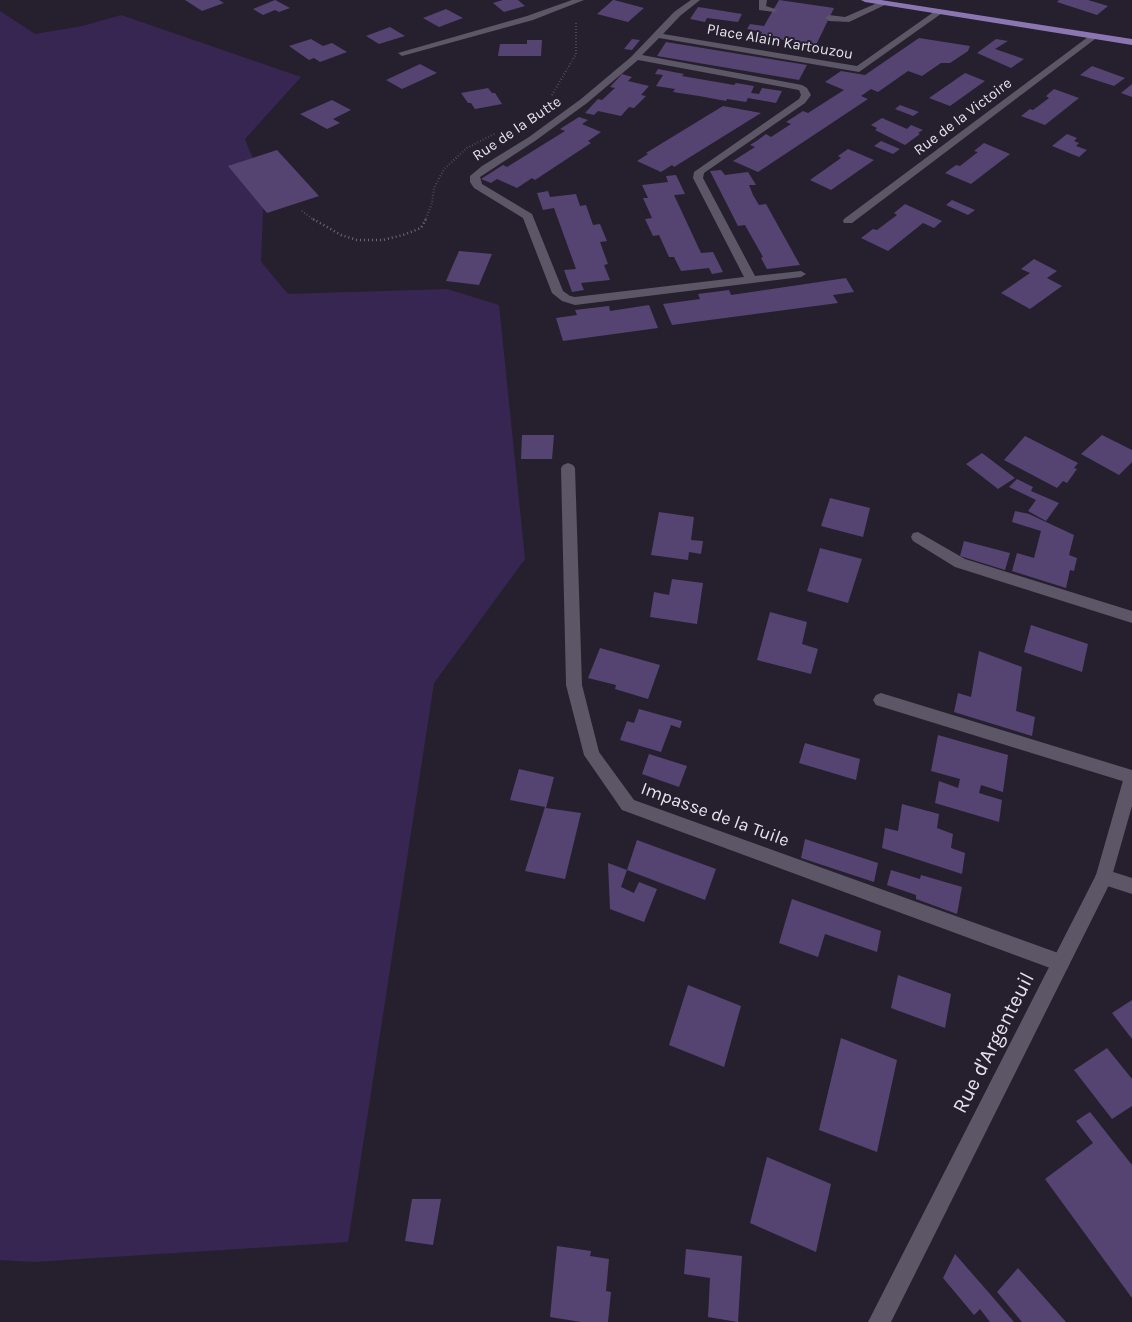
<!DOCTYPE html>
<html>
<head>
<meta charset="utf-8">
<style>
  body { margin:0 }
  canvas { display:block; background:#251f2e }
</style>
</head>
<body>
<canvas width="1132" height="1322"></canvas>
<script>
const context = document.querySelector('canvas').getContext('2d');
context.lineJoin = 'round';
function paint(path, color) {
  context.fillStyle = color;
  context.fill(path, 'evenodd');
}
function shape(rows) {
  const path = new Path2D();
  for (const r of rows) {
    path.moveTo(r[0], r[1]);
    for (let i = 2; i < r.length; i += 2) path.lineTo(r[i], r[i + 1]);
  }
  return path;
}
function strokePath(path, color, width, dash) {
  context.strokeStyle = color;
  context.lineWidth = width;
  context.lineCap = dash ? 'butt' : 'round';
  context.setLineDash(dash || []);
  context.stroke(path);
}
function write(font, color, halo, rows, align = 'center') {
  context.font = font + ' Karla,sans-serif';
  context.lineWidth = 4;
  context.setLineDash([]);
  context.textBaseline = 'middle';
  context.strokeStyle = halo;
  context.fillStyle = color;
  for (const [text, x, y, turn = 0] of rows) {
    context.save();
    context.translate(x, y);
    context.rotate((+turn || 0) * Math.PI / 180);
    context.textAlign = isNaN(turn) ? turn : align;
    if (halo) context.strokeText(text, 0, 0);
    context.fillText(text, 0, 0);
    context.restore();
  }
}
const green = shape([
  [0,11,35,34,83,26,121,15,301,77,245,139,264,186,261,262,288,294,447,289,499,305,525,559,434,683,348,1242,33,1262,0,1260]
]);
const building = shape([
  [185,0,219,0,224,3,202,11],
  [275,0,290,8,279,12,275,10,263,15,253,9],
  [503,0,518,0,525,6,504,12,493,3],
  [613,0,614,0,644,8,628,22,597,14],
  [779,0,834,8,816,45,760,36,762,32,747,29,750,24,764,26],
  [1059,0,1088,0,1108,6,1097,15,1057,2],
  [698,7,711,9,742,14,738,22,707,18,705,22,690,19],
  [446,9,463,18,439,27,423,18],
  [390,27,405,36,379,44,366,36],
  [919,38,970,46,968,51,950,63,941,63,922,76,908,71,878,92,871,89,861,96,868,99,758,172,733,161,755,147,750,145,758,140,766,134,771,137,791,124,786,122,803,111,808,113,844,90,825,82,841,71,865,75],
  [311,39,323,46,332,43,347,52,320,62,314,58,309,60,289,46],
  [632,39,640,40,632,50,624,49],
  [996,39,1008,41,995,49,1024,59,1011,68,977,53],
  [527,40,542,40,541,56,498,56,500,44,527,44],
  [666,42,727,52,807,65,799,80,657,56],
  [420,64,437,73,402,89,386,80],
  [1092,66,1125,78,1114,86,1080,75],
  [658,69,684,74,682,76,734,85,736,83,754,86,751,93,759,94,762,88,782,91,776,103,748,98,746,102,727,99,726,101,699,96,673,92,675,89,656,86,663,75,655,74],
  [965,73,985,81,950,106,929,98],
  [622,74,632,77,628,81,649,86,641,95,646,96,634,108,629,107,621,116,598,111,594,115,585,113,598,99,602,100,615,88,610,87],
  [1132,84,1132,97,1121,93],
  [488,88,492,93,495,93,502,104,475,109,471,103,468,103,461,93],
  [1054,89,1079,98,1045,125,1021,116,1030,109,1033,110,1049,98,1046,96],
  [332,100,351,110,333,119,340,123,327,129,300,114],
  [900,105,919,112,913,116,895,109],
  [723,106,761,113,674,167,672,165,661,172,637,161,648,154,646,153],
  [579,117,588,120,582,124,601,132,588,141,591,143,535,180,532,178,517,188,497,179,491,183,481,179,503,165,507,167,565,131,560,129],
  [882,118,907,129,911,125,923,130,918,133,920,134,905,145,875,130,877,128,871,125],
  [1067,134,1077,138,1074,141,1079,143,1076,146,1087,150,1079,157,1052,146],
  [881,141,900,149,893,154,874,146],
  [984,143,1010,154,971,184,945,173,956,165,960,166,978,152,974,151],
  [848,149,874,160,831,190,810,180,841,158,838,156],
  [277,150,319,196,267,213,228,166],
  [721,170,725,175,748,172,756,185,749,185,753,195,759,205,766,204,800,265,767,269,761,258,763,257,745,225,738,226,710,171],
  [676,175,685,194,674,195,701,253,713,252,723,272,712,274,709,268,681,271,674,257,669,257,659,235,653,236,645,219,652,218,643,198,648,198,642,185,668,182,666,176],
  [548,191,550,197,576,194,580,206,586,205,593,225,600,224,607,241,600,242,608,264,604,265,610,280,581,283,584,290,572,292,564,270,576,269,554,208,543,210,537,193],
  [952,200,975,210,968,215,946,205],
  [905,204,942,221,934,228,923,223,888,251,861,238,873,229,877,230,897,215,894,213],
  [459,251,492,254,479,285,446,281],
  [1034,259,1057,271,1047,278,1062,286,1030,309,1001,293,1030,273,1021,269],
  [846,278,854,292,833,295,838,303,672,325,663,304,700,299,698,294,729,290,731,295],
  [649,305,658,328,563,341,556,318,577,315,575,310,609,306,610,311],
  [522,435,554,435,552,459,521,459],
  [1102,435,1132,450,1132,462,1119,475,1081,454],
  [1025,436,1078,463,1074,468,1077,469,1067,483,1063,481,1057,488,1004,460],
  [982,453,1015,478,998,489,966,464],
  [1017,479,1033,487,1031,491,1059,503,1046,521,1028,511,1036,500,1009,487],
  [830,498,870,508,863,537,821,526],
  [1015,511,1029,514,1074,535,1069,555,1077,558,1074,571,1070,570,1066,588,1012,571,1017,553,1034,558,1041,531,1012,522],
  [659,512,694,517,691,540,703,541,701,554,689,552,688,560,651,555],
  [964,541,1010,553,1005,570,960,556],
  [820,548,862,559,848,603,807,591],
  [672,579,703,583,697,624,650,617,654,592,669,595],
  [770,612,807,622,802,644,818,649,811,674,757,660],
  [1031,625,1088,644,1082,672,1024,652],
  [600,648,660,665,648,699,615,689,616,685,588,678],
  [979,651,1022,667,1016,711,1035,717,1032,736,954,712,958,693,971,697],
  [639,709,682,721,680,728,671,725,661,752,620,740,627,721,634,723],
  [938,735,1008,755,1003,792,981,785,979,793,1002,800,999,822,935,803,939,781,958,788,960,779,931,771],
  [805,743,860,759,856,780,799,763],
  [649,754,687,766,679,787,642,774],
  [519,769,554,777,546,808,581,813,565,879,525,871,545,807,510,800],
  [902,804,939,814,937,828,953,834,951,848,965,853,962,874,882,848,885,828,898,831],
  [805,839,878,863,874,882,801,858],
  [637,840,716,869,705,900,627,870],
  [608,863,627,870,621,887,634,893,639,882,657,889,644,922,610,909],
  [891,870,920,879,921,875,962,887,957,914,916,899,916,895,887,885],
  [792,899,881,931,877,952,825,934,818,957,779,943],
  [898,975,951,994,945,1028,891,1008],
  [688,985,741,1006,724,1067,669,1045],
  [1132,1000,1132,1039,1112,1013],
  [841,1038,897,1060,877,1152,819,1130],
  [1107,1048,1132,1079,1132,1106,1112,1119,1074,1070],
  [1090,1112,1132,1165,1132,1298,1045,1179,1093,1143,1076,1121],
  [767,1157,831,1184,816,1252,750,1223],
  [412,1199,441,1199,433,1245,405,1241],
  [557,1246,591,1251,590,1256,609,1259,606,1291,611,1292,608,1322,581,1322,550,1317],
  [686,1249,742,1256,738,1322,708,1317,710,1278,684,1274],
  [955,1254,990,1294,1014,1322,990,1322,980,1309,974,1315,943,1278],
  [1018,1268,1066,1322,1022,1322,997,1292]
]);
const pathFar1 = shape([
  [552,95,576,54,576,23],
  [302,211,315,221],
  [425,221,432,203,434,188,444,169,467,148,496,133]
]);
const path = shape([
  [313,219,341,235,357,240,383,240,403,235,421,228,426,219]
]);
const service = shape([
  [759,0,767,0,766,6,778,10,774,12,759,10,759,0],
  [882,1,889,3,849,22,829,21,825,18,829,15,845,17,882,1],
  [918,532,965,559,1132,611,1132,623,955,567,913,541,911,537,913,533,918,532],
  [881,693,1132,770,1132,784,876,705,873,700,876,695,881,693]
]);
const minor = shape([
  [572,0,584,0,533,20,402,56,398,53,527,16,572,0],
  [691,0,700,0,680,16,663,34,857,66,938,9,945,11,859,72,659,38,642,55,802,85,807,88,811,95,805,103,704,173,703,178,755,276,801,271,806,274,801,277,575,305,562,301,552,293,523,218,474,188,470,182,470,176,482,166,529,137,581,99,631,57,674,12,691,0],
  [638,60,799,90,801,95,799,99,694,172,693,178,744,277,575,297,570,296,563,291,532,214,482,184,480,177,535,141,587,103,638,60],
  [1092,34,1099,36,852,223,844,223,843,221,844,219,1092,34],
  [568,463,573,465,575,468,582,685,599,752,634,800,1061,954,1067,957,1070,963,1067,969,1061,972,622,810,584,755,566,685,561,468,563,465,568,463],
  [1104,869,1132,878,1132,894,1098,883,1095,877,1098,871,1104,869]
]);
const tertiary = shape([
  [1132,770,1132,806,1110,883,891,1322,868,1322,1096,875,1124,777,1126,772,1132,770]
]);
const primary = shape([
  [861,0,881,0,1132,39,1132,45,865,2,861,0]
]);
const farStreetnames = [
  ["Place Alain Kartouzou",780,42,10],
  ["Rue de la Victoire",963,117,-37],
  ["Rue de la Butte",517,129,-34]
];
const streetNames = [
  ["Impasse de la Tuile",715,815,20]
];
const nearStreetnames = [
  ["Rue d'Argenteuil",994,1043,-63]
];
paint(green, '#382652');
paint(building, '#554372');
strokePath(pathFar1, '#706b78', 2, [0.5, 2.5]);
strokePath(path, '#706b78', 2.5, [1, 3]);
paint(service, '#5c5667');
paint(minor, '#5c5667');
paint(tertiary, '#5c5667');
paint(primary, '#8c76b1');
write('15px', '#e6e2ed', '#251f2e', farStreetnames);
write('18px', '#e6e2ed', '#251f2e', streetNames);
write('21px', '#e6e2ed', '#251f2e', nearStreetnames);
</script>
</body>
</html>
